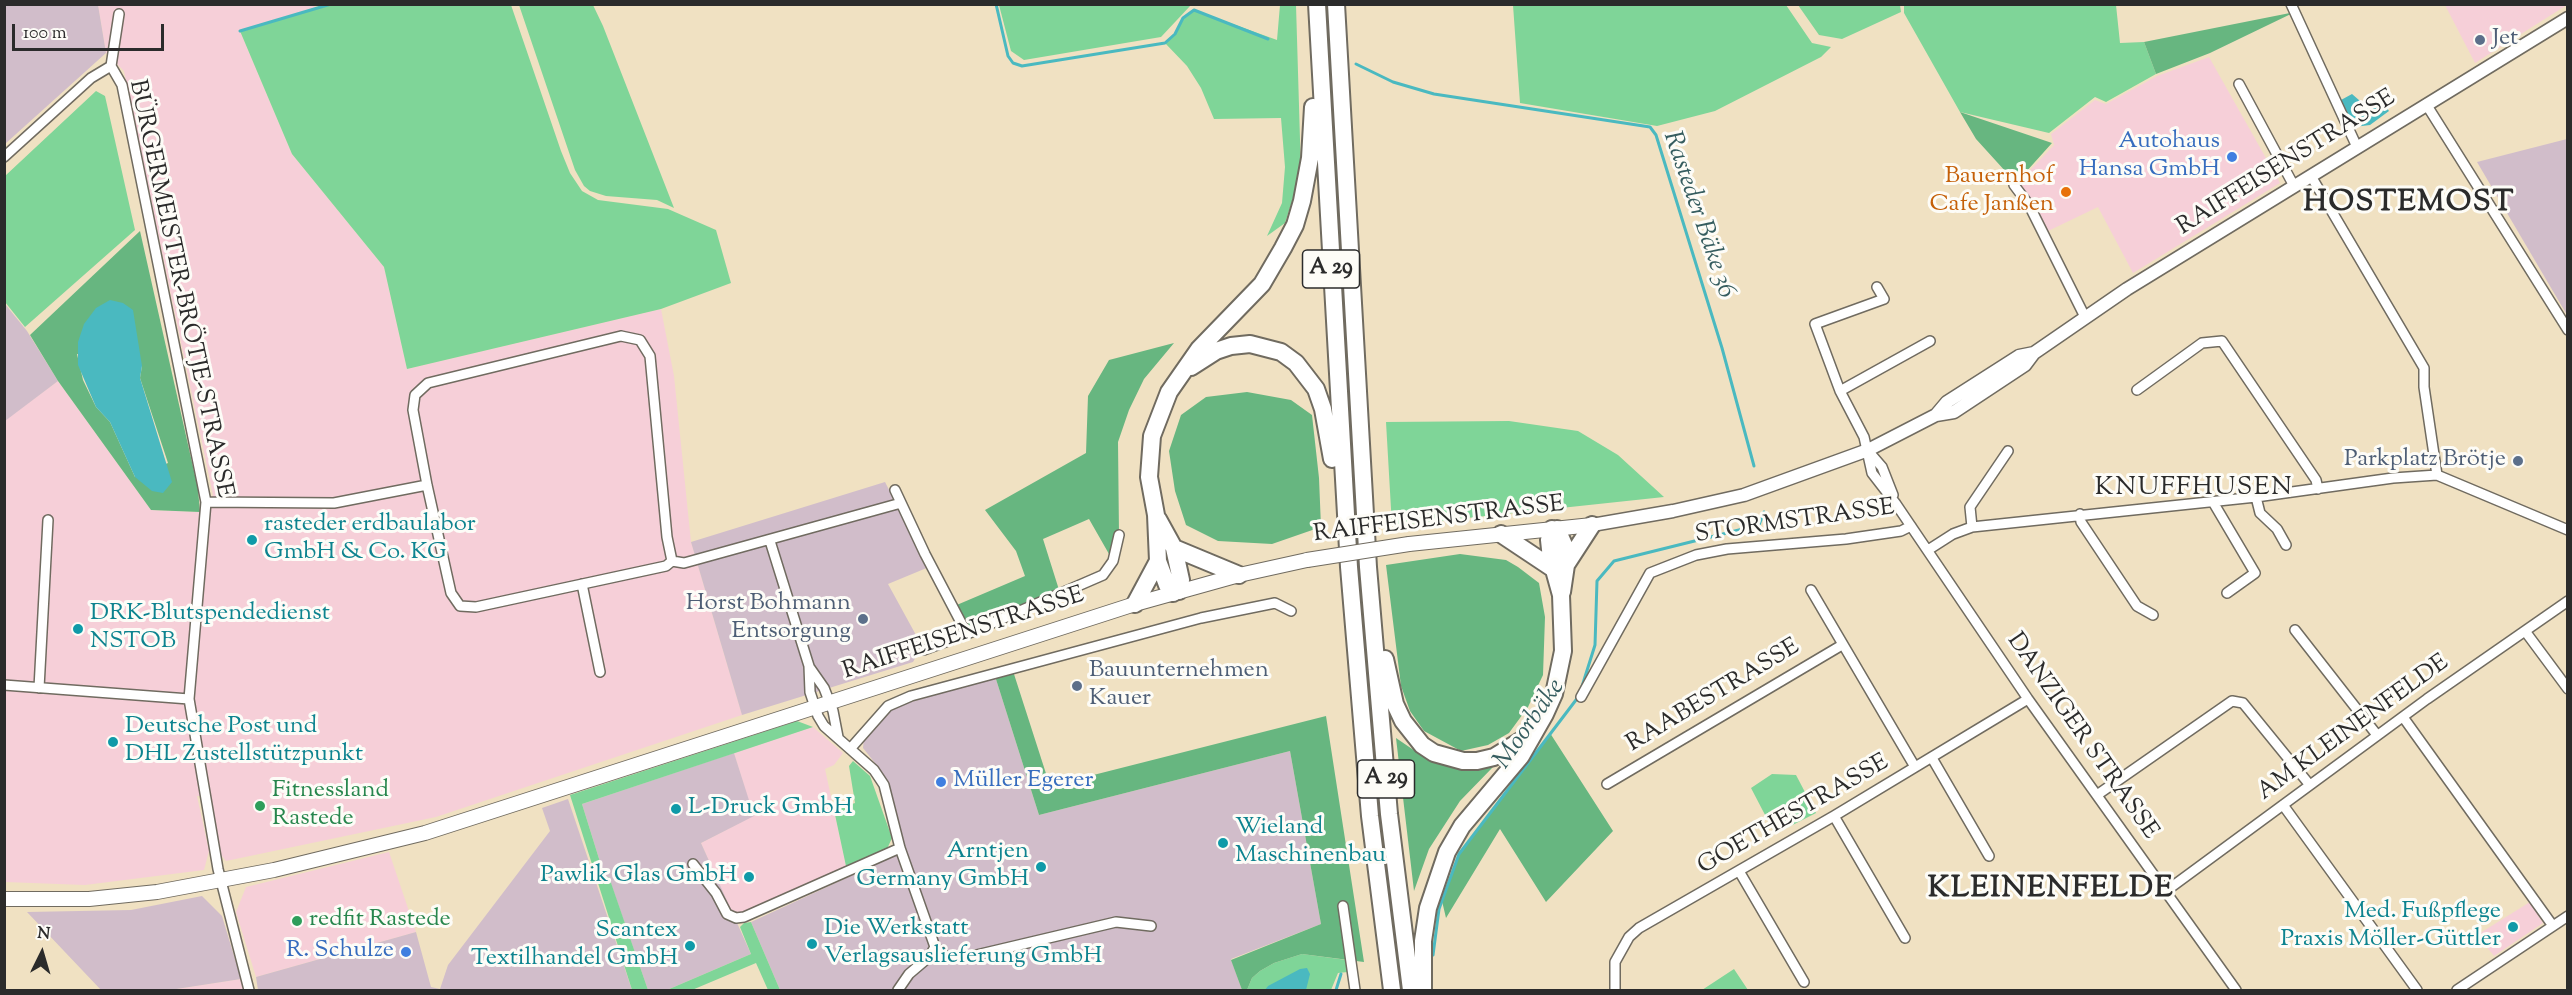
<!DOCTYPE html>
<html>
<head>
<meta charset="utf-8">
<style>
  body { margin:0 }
  #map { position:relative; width:2572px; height:995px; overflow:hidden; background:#f0e1c2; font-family:"Sorts Mill Goudy",serif }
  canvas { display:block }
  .frame { position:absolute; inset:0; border:6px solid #2b2b2b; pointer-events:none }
  .north { position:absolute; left:12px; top:923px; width:60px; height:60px; -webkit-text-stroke:4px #fdfcf7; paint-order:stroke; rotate:5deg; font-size:16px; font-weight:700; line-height:24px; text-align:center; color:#2b2b2b }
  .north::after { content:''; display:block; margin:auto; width:21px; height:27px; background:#2b2b2b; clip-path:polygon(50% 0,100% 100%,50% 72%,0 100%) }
  .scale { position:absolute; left:12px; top:24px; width:152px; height:27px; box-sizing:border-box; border:3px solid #2b2b2b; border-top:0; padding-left:8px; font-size:18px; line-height:21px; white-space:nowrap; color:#2b2b2b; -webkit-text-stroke:4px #fdfcf7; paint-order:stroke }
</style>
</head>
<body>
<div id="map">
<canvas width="2572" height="995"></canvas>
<div class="frame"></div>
<div class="north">N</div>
<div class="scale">100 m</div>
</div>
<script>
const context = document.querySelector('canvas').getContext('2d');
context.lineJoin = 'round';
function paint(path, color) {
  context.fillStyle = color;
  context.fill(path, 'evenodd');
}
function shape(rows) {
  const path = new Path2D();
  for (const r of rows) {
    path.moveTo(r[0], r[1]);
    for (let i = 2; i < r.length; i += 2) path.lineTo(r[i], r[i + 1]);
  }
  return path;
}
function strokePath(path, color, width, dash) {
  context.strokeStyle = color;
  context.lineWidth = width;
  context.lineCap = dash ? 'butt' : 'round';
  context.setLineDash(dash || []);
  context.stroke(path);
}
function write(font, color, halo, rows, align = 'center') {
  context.font = font + ' "Sorts Mill Goudy",serif';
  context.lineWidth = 6;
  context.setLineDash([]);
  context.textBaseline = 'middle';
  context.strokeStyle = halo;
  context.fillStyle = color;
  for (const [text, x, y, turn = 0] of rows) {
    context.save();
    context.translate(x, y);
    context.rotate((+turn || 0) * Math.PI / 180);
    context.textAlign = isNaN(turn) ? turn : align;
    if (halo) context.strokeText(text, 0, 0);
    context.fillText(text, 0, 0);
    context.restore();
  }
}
const built = shape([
  [98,5,314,5,317,10,240,31,292,154,384,267,407,369,661,309,674,376,691,542,742,715,436,817,226,861,217,850,205,796,197,796,209,851,204,870,85,885,5,882,4,421,58,381,151,510,199,512,213,495,124,71,106,53],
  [2445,5,2567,5,2475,63],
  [2209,57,2280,183,2133,273,2098,207,2046,232,2017,184,2054,145,2051,134,2095,100,2106,104,2157,76],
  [813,727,843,753,834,765,825,769,846,866,743,913,731,911,701,843,753,816,734,753],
  [389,852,416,932,256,977,236,912,246,887],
  [2530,902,2543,923,2494,956,2477,935],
  [241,979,244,990,170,990]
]);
const industrial = shape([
  [5,4,98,5,106,53,5,144],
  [2567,139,2568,139,2567,315,2477,162],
  [5,304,27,331,58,381,5,421],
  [885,482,929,567,888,584,922,646,913,662,742,715,691,542],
  [995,676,1039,815,1290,751,1321,924,1231,959,1242,990,780,990,751,922,905,851,888,785,879,768,863,748,864,737,892,708],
  [734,753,754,816,701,843,751,954,667,990,648,990,609,878,605,878,582,804],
  [568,799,632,990,258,990,256,977,416,932,431,987,440,989,448,965,550,831,542,808],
  [202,896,222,916,241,979,170,990,101,990,27,912,131,910]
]);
const green = shape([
  [331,5,511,5,561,151,570,173,582,191,598,200,668,209,716,230,731,283,661,309,407,369,384,267,292,154,240,31],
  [519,5,593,5,603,26,674,208,657,200,606,196,590,191,584,186,575,170],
  [999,5,999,4,1191,5,1161,37,1024,60,1011,51],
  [1280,5,1296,5,1301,173,1285,223,1267,236,1282,203,1285,167,1281,118,1214,119,1201,88,1187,66,1165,43,1175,34,1183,18,1194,10,1277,40],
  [1513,5,1786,5,1812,43,1831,47,1821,57,1715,111,1657,126,1520,103],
  [1798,5,1900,5,1901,12,1842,39,1819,35],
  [1904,5,2116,5,2120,43,2144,42,2156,74,2106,102,2095,97,2049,133,1960,112,1904,13],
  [96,91,105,96,135,230,25,327,5,302,5,176],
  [1509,421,1578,431,1618,455,1664,497,1392,526,1386,422],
  [797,721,813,727,582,804,605,878,609,877,648,990,632,990,570,795],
  [853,761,870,776,892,838,887,849,846,866,834,810,855,803,849,766],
  [1772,774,1796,775,1816,813,1775,834,1751,788],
  [751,922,780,990,768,990,756,963,692,990,667,990,751,954,740,927,744,923],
  [1302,954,1347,960,1348,972,1338,973,1331,990,1247,990,1252,978,1260,971,1274,963],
  [1734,969,1748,990,1702,990]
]);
const forest = shape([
  [2295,12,2210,53,2156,74,2144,42],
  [1960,112,2052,143,2016,183,1976,139],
  [140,231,198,489,200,512,151,510,58,381,30,335],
  [77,354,142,366,140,378,168,463,135,477,110,422,96,407,83,380],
  [1174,343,1144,379,1129,410,1118,442,1119,535,1113,561,1089,519,1043,539,1060,593,967,634,952,607,1025,576,1016,551,985,510,1086,453,1088,396,1109,360],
  [1247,392,1291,400,1312,415,1319,478,1321,527,1272,544,1218,541,1186,525,1175,491,1169,451,1181,415,1206,397],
  [1460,554,1506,560,1518,567,1539,583,1545,617,1543,675,1528,707,1509,733,1488,745,1461,751,1424,731,1410,711,1401,686,1386,565],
  [1013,671,1050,786,1326,716,1364,962,1302,954,1274,963,1260,971,1252,978,1247,990,1242,990,1231,960,1321,924,1290,751,1039,815,995,676],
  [1550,733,1613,831,1546,902,1500,829,1446,918,1442,901,1459,854],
  [1396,738,1418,753,1440,763,1468,769,1493,767,1460,801,1429,849,1414,891]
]);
const water = shape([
  [2352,94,2367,107,2386,107,2389,111,2370,125,2354,127,2341,100],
  [110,300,123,303,133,310,142,366,140,378,172,482,163,493,152,491,135,477,110,422,96,407,78,365,78,342,84,324,96,308],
  [1307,968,1310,974,1306,990,1265,990,1268,986,1300,969]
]);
const stream = shape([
  [996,4,1008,56,1013,63,1022,66,1165,43,1175,34,1183,18,1194,10,1268,39],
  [240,31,331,4],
  [1356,64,1393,82,1434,94,1650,127,1656,135,1722,348,1754,466],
  [1433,955,1439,909,1459,854,1579,696,1595,645,1597,581,1614,561,1759,525,1764,512],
  [1336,990,1341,974]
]);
const minor = shape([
  [2291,4,2357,147],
  [119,14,111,66,122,85,206,502,189,699],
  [2239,84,2294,186],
  [2426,104,2568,330],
  [4,157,91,78,111,66],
  [2311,176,2424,368,2424,387,2437,475],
  [2014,185,2029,205,2085,317],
  [1877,287,1884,299,1815,324,1840,391,1864,437,1872,473,1896,504,2028,699,2236,990],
  [621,336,640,340,650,356,667,537,672,561,666,566,476,607,460,606,451,593,427,485,413,410,415,395,428,383,621,336],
  [2137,390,2202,343,2222,341,2316,480,2318,489],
  [1840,391,1930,341],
  [1869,452,1882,467,1893,495],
  [895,490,925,554,967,634],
  [2256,497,2260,513,2277,529,2286,545],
  [206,502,334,503,427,485],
  [2213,502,2255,573,2227,593],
  [2080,514,2081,522,2137,606,2153,615],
  [1972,527,1970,507,2008,451],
  [770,541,809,666,810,692,818,716,824,726,874,770,884,785,900,848,935,947,946,957,968,957,1116,922,1151,926],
  [1928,550,1953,534,1972,527,2256,497,2393,478,2437,475,2568,530],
  [672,561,684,563,901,503],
  [582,584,600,672],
  [1811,590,1915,767],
  [2295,630,2377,735],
  [2525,631,2568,689],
  [924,650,967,634,1103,575,1113,561,1119,535],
  [810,668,824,688,833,711,838,737],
  [4,685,189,699,218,869,249,990],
  [39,688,48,520],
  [1581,697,1650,573,1696,555,1727,549,1846,539,1901,531,1911,526],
  [2403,717,2553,926],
  [850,749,888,706,911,696,1201,618,1275,603,1291,611],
  [1932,758,1989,856],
  [1607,784,1842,645],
  [2097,795,2232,701,2243,703,2309,784],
  [2283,805,2417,990],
  [1834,816,1905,938],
  [693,864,716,893,727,914,736,918,744,917,900,848],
  [1739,871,1804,982],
  [2166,891,2427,699,2568,601],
  [1343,906,1355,990],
  [898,990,909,974,929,957,935,947],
  [1615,990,1615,962,1629,937,1639,928,1834,816,2028,699],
  [2457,990,2568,916]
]);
const tertiary = shape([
  [1936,415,1947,402,2019,356,2034,353],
  [1592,525,1673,511,1744,495,1868,450,1936,415,1954,412,2025,365,2034,353,2127,289,2568,18]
]);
const secondary = shape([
  [1409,544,1592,525],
  [4,899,89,899,157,892,274,870,425,833,1135,604,1239,575,1307,560]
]);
const motorway = shape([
  [1317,4,1349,567,1370,816,1392,990],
  [1336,4,1368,567,1389,814,1411,990],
  [1191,367,1216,351,1231,346,1250,344,1281,352,1296,363,1316,389,1323,409,1332,459],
  [1158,519,1174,548,1181,580,1179,591],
  [1557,529,1564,545,1566,565,1562,592],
  [1501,534,1552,568],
  [1174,548,1239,575],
  [1566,565,1592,525],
  [1173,593,1167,585,1158,561,1156,515,1149,477,1152,436,1169,392,1199,349,1262,284,1283,248,1295,225,1302,201,1310,158,1313,107],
  [1135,604,1158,561],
  [1385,659,1395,704,1403,721,1422,745,1434,753,1463,761,1477,761,1494,757,1530,735],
  [1423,990,1423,941,1428,908,1447,852,1462,826,1521,756,1545,714,1554,694,1563,651,1561,595,1551,559,1549,540,1552,529]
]);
const secondaryBridge = shape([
  [1307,560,1409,544]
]);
const markers = [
  [2480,40,6,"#5c6f8a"],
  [2232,157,6,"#3f7fe0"],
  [2066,192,6,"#e8710a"],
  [2518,461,6,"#5c6f8a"],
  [252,540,6,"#0f9aa8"],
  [863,619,6,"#5c6f8a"],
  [78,629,6,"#0f9aa8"],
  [1077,686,6,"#5c6f8a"],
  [113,742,6,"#0f9aa8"],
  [941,782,6,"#3f7fe0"],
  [260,806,6,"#2e9e5b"],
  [676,809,6,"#0f9aa8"],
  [1223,843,6,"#0f9aa8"],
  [1041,867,6,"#0f9aa8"],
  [749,877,6,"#0f9aa8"],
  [297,921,6,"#2e9e5b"],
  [2513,927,6,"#0f9aa8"],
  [812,944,6,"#0f9aa8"],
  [690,946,6,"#0f9aa8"],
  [406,952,6,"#3f7fe0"]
];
const shields = [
  [1331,269,57],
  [1386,779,57]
];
const shieldNames = [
  ["A 29",1331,269],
  ["A 29",1386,779]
];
const serviceNames = [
  ["Jet",2492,40],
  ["Parkplatz Brötje",2506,461,"right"],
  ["Horst Bohmann",851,605,"right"],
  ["Entsorgung",851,633,"right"],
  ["Bauunternehmen",1089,672],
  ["Kauer",1089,700]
];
const shopNames = [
  ["Autohaus",2220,143],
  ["Hansa GmbH",2220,171],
  ["Müller Egerer",953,782,"left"],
  ["R. Schulze",394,952]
];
const streetNames = [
  ["RAIFFEISENSTRASSE",2287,164,-32],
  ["BÜRGERMEISTER-BRÖTJE-STRASSE",179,289,78],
  ["RAIFFEISENSTRASSE",1439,521,-7],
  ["STORMSTRASSE",1795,523,-8],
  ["RAIFFEISENSTRASSE",964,635,-18],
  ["RAABESTRASSE",1714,697,-31],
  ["AM KLEINENFELDE",2354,729,-36],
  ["DANZIGER STRASSE",2081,737,55],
  ["GOETHESTRASSE",1794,816,-30]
];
const foodNames = [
  ["Bauernhof",2054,178],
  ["Cafe Janßen",2054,206]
];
const cultureNames = [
  ["rasteder erdbaulabor",264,526],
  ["GmbH & Co. KG",264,554],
  ["DRK-Blutspendedienst",90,615],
  ["NSTOB",90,643],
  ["Deutsche Post und",125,728],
  ["DHL Zustellstützpunkt",125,756],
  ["L-Druck GmbH",688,809],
  ["Wieland",1235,829],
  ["Maschinenbau",1235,857],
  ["Arntjen",1029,853,"right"],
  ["Germany GmbH",1029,881,"right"],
  ["Pawlik Glas GmbH",737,877,"right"],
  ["Med. Fußpflege",2501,913,"right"],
  ["Praxis Möller-Güttler",2501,941,"right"],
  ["Die Werkstatt",824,930],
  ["Verlagsauslieferung GmbH",824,958],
  ["Scantex",678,932,"right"],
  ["Textilhandel GmbH",678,960,"right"]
];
const leisureNames = [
  ["Fitnessland",272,792],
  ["Rastede",272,820],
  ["redfit Rastede",309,921]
];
const waterNames = [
  ["Rasteder Bäke 36",1697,215,71],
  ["Moorbäke",1531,725,-55]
];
const neighbourhoodNames = [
  ["KNUFFHUSEN",2194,490]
];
const districtNames = [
  ["HOSTEMOST",2409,205],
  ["KLEINENFELDE",2051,891]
];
paint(built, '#f6cfd8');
paint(industrial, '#d1bdca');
paint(green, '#7fd598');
paint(forest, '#67b680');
paint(water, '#4ab9c0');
strokePath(stream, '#4ab9c0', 3);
strokePath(minor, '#706b60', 12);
strokePath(tertiary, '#706b60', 15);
strokePath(secondary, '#706b60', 16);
strokePath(motorway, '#706b60', 20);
strokePath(minor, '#fff', 9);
strokePath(tertiary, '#fff', 12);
strokePath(secondary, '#fff', 14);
strokePath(motorway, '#fff', 16);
strokePath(secondaryBridge, '#706b60', 16, []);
strokePath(secondaryBridge, '#fff', 14);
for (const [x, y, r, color] of markers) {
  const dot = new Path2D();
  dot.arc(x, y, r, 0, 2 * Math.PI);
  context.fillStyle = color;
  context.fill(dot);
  strokePath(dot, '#fdfcf7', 2);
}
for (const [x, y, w] of shields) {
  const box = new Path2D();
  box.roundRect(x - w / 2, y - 19, w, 38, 4.5);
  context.fillStyle = '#fdfcf7';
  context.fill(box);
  strokePath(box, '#2b2b2b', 1.5);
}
write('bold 22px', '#2b2b2b', null, shieldNames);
write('24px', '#4e5e75', '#fdfcf7', serviceNames, 'left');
write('24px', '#366cbe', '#fdfcf7', shopNames, 'right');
write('24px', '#2b2b2b', '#fdfcf7', streetNames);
write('24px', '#c56008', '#fdfcf7', foodNames, 'right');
write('24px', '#0d838f', '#fdfcf7', cultureNames, 'left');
write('24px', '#27864d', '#fdfcf7', leisureNames, 'left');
write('italic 26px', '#365d5f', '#fdfcf7', waterNames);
context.letterSpacing = '1.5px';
write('26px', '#2b2b2b', '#fdfcf7', neighbourhoodNames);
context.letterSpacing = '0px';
context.letterSpacing = '1.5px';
write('bold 30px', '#2b2b2b', '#fdfcf7', districtNames);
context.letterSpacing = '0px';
</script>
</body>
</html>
